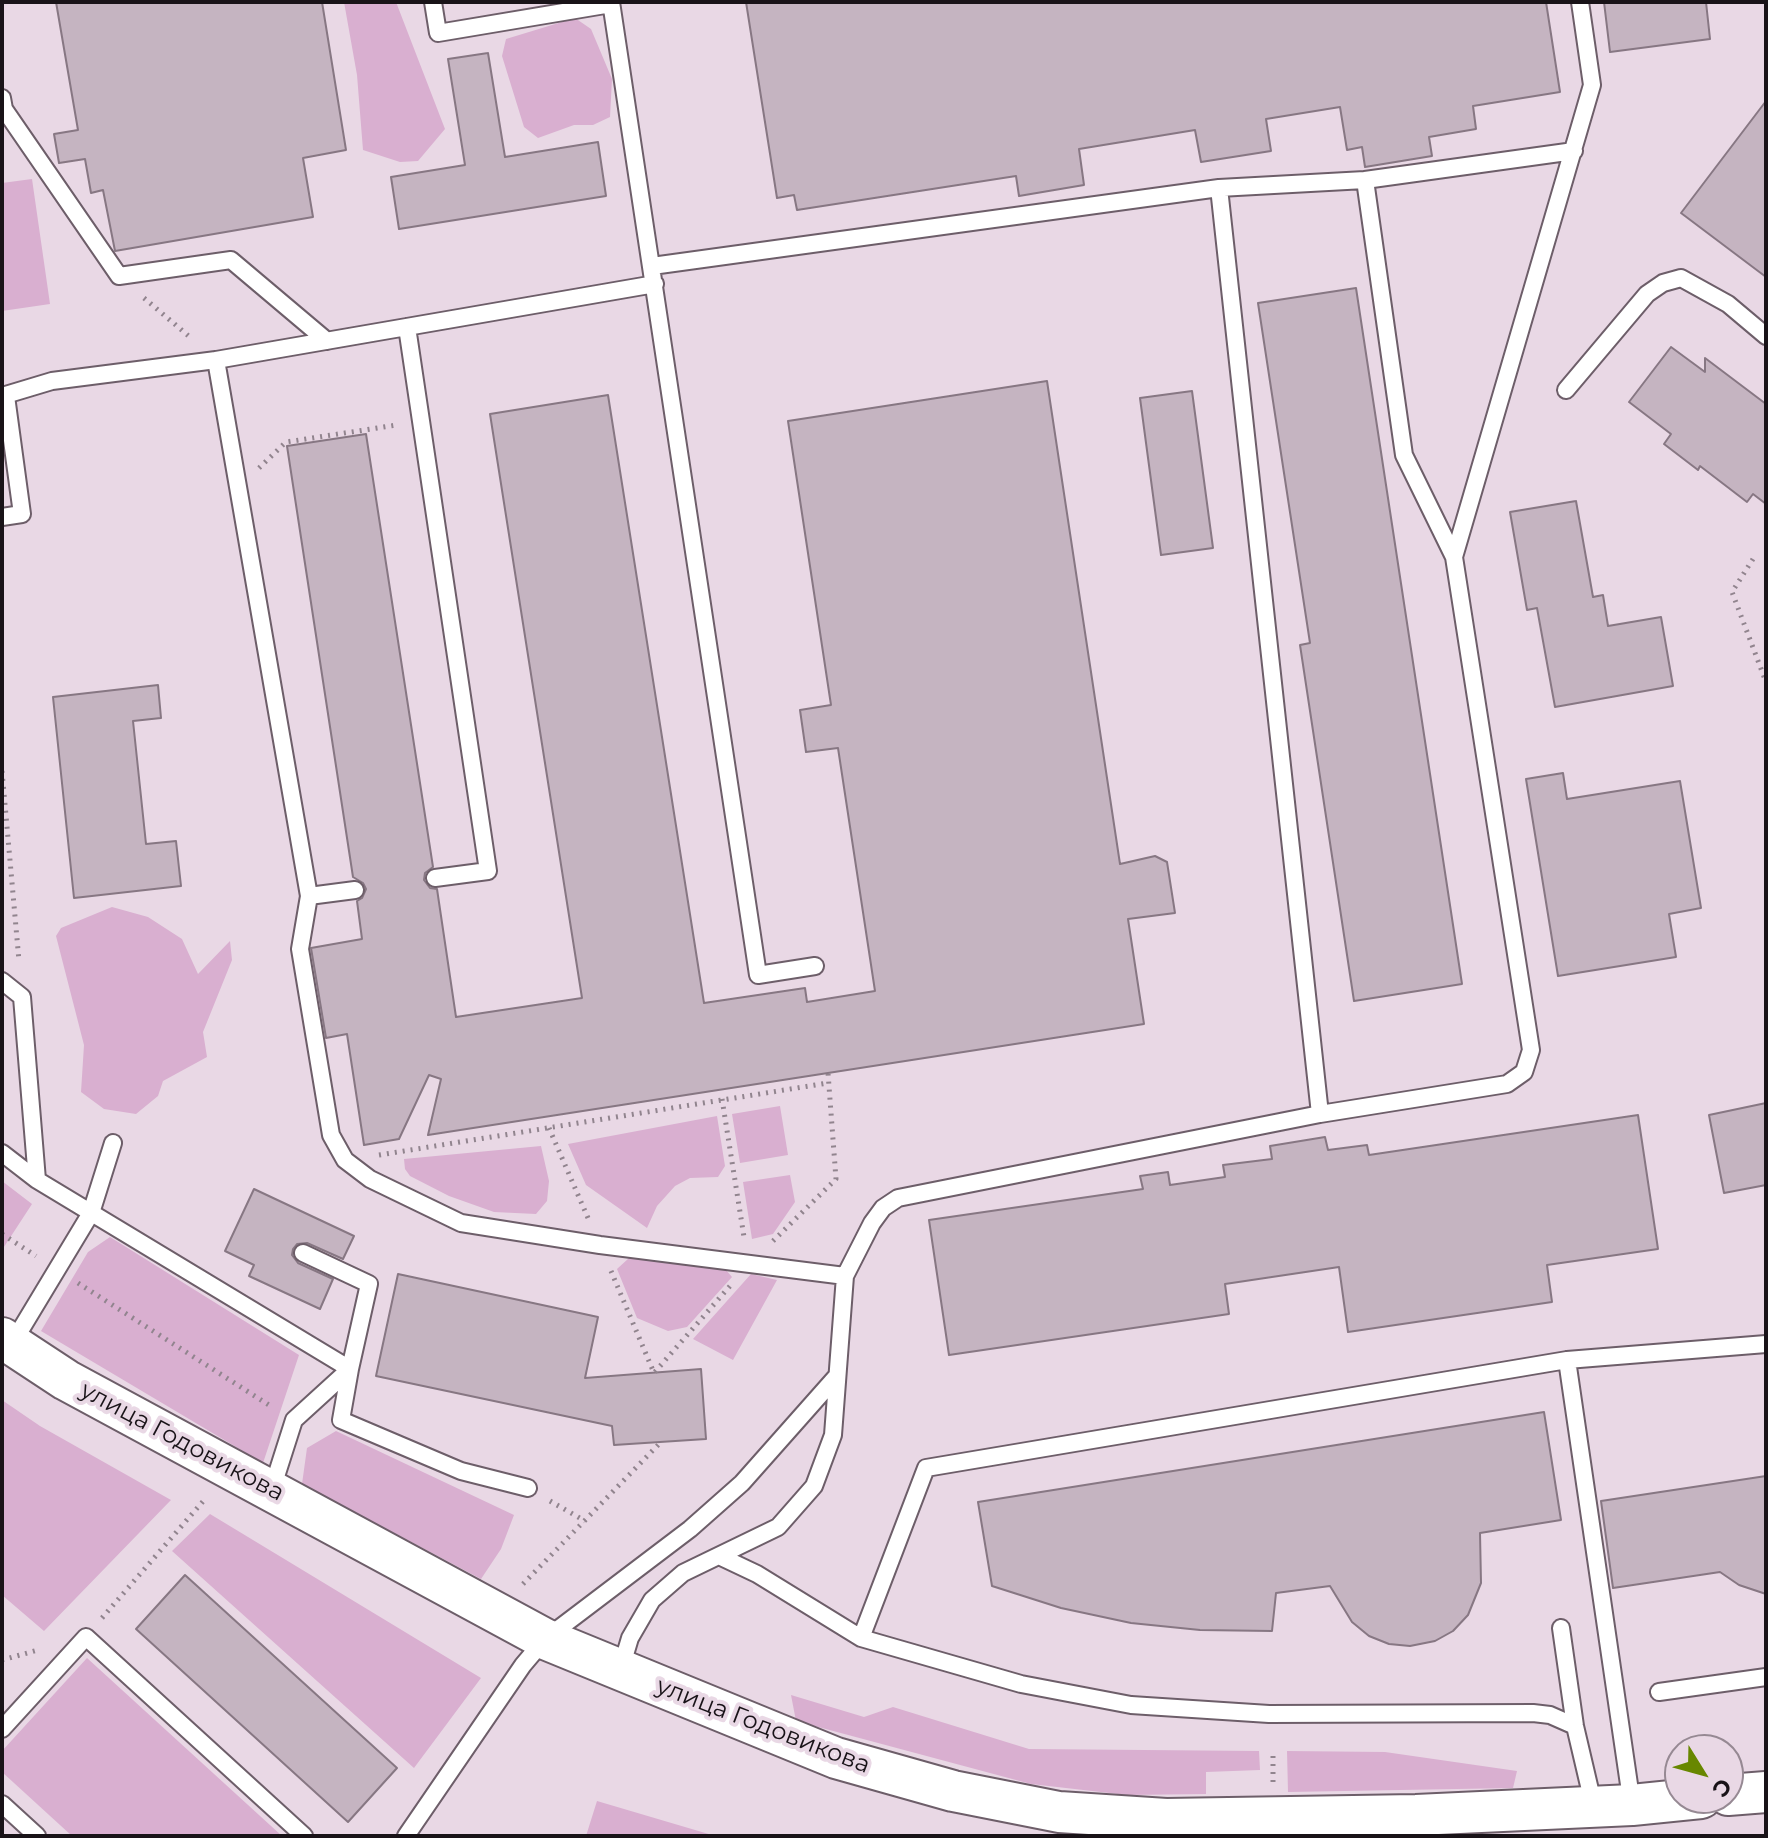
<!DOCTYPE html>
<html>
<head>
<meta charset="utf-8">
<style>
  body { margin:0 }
  #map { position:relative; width:1768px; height:1838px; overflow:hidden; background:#e9d8e5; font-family:Montserrat,sans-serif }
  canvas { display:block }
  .frame { position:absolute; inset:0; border:4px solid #191318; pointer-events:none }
  .north { position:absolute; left:1664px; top:1734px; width:80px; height:80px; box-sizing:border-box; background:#e9d8e5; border:2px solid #968993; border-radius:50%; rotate:127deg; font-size:22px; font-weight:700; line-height:32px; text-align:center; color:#191318 }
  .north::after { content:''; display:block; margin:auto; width:28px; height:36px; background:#688700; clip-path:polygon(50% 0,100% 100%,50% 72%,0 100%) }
</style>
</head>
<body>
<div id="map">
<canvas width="1768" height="1838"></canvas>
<div class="frame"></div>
<div class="north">С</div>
</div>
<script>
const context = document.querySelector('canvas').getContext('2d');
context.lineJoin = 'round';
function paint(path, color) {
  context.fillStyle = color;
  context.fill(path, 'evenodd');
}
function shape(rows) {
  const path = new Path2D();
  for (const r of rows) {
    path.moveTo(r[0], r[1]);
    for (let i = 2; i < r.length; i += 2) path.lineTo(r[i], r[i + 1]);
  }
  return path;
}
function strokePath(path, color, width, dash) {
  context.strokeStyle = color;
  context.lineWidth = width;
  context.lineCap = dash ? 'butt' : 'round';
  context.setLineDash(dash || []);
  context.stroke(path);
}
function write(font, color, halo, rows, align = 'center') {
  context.font = font + ' Montserrat,sans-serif';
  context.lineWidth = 8;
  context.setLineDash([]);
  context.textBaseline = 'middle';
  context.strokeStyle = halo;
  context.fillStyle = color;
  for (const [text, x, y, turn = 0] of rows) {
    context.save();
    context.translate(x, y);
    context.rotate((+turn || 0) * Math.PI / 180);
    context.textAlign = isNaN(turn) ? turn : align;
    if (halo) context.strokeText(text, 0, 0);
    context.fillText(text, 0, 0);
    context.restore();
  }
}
const green = shape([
  [344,2,396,2,445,129,418,161,400,162,363,150,357,75],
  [575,18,591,29,612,79,610,117,593,125,574,125,538,138,524,127,502,56,506,39],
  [32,179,50,304,2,311,2,183],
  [112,907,148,917,182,939,198,974,230,941,232,960,203,1032,207,1057,163,1081,158,1096,136,1114,104,1109,81,1092,84,1045,56,936,61,928],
  [780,1106,788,1155,740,1163,732,1114],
  [717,1116,725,1166,718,1177,690,1178,675,1186,657,1206,647,1228,586,1185,568,1144],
  [541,1146,549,1181,547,1201,536,1214,494,1212,449,1196,410,1176,405,1169,404,1159],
  [790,1175,795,1202,773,1234,752,1239,743,1182],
  [2,1181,32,1204,2,1250],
  [110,1237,299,1355,263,1463,41,1331,88,1252],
  [629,1258,726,1270,732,1277,687,1327,668,1331,637,1318,617,1269],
  [751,1274,777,1280,733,1360,693,1339],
  [2,1400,40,1426,171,1500,44,1631,2,1595],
  [336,1431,514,1515,501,1549,481,1579,302,1484,307,1448],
  [210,1514,481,1678,414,1768,172,1551],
  [87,1658,282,1836,283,1836,72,1836,2,1772,2,1751],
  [791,1695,864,1717,893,1707,1029,1749,1259,1751,1260,1770,1206,1772,1206,1794,1127,1795,1031,1784,796,1721],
  [1287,1751,1385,1752,1517,1771,1513,1788,1288,1792],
  [597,1801,712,1835,712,1836,586,1836]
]);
const building = shape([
  [56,2,322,2,346,150,303,158,313,217,115,251,103,190,91,193,85,159,59,163,54,134,78,130,56,2],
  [746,2,1546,2,1560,92,1473,106,1476,129,1429,137,1432,156,1365,167,1362,147,1347,150,1340,107,1266,119,1271,151,1201,162,1195,130,1079,149,1084,185,1019,196,1016,176,797,210,794,195,777,198,746,2],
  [1604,2,1706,2,1710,39,1610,52,1604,2],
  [488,53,505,157,598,142,606,196,399,229,391,177,465,165,448,59,488,53],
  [1766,101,1766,277,1681,213,1766,101],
  [1356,288,1462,984,1354,1001,1300,645,1310,643,1258,303,1356,288],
  [1671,347,1705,372,1705,358,1766,404,1766,504,1753,494,1747,502,1700,466,1698,470,1664,444,1671,434,1629,402,1671,347],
  [1047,381,1120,864,1155,856,1167,862,1175,913,1128,919,1144,1024,428,1135,441,1079,429,1075,399,1139,364,1145,347,1034,326,1038,311,948,362,939,357,901,362,898,366,889,363,883,353,877,287,446,366,434,433,867,425,873,424,880,430,888,437,889,456,1017,582,998,490,414,608,395,704,1003,805,988,807,1002,875,991,838,748,806,752,800,710,831,705,788,421,1047,381],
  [1192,391,1213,548,1161,555,1140,398,1192,391],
  [1576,501,1593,597,1603,595,1608,626,1661,617,1673,686,1555,707,1537,608,1527,610,1510,512,1576,501],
  [158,685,161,718,133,721,146,844,176,841,181,886,74,898,53,697,158,685],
  [1563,773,1567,799,1680,781,1701,908,1669,914,1676,957,1558,976,1526,779,1563,773],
  [1766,1103,1766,1185,1724,1193,1709,1115,1766,1103],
  [1638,1115,1658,1249,1547,1265,1552,1302,1348,1332,1339,1267,1225,1284,1229,1314,949,1355,929,1220,1143,1189,1140,1176,1168,1172,1170,1185,1225,1177,1223,1165,1272,1159,1270,1146,1325,1137,1328,1150,1367,1145,1369,1155,1638,1115],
  [254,1189,354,1236,343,1259,307,1243,297,1244,293,1249,292,1255,298,1263,333,1279,320,1309,249,1276,254,1265,225,1251,254,1189],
  [398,1274,598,1317,585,1378,701,1369,706,1439,614,1445,612,1426,376,1376,398,1274],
  [1544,1412,1561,1520,1480,1533,1481,1583,1468,1615,1453,1631,1435,1641,1410,1646,1389,1644,1369,1636,1352,1622,1330,1586,1276,1593,1272,1631,1200,1630,1131,1623,1061,1608,992,1586,978,1502,1544,1412],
  [1766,1476,1766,1594,1739,1585,1720,1572,1613,1588,1601,1501,1766,1476],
  [185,1575,397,1768,348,1822,136,1629,185,1575]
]);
const path = shape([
  [144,298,191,338],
  [259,468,286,442,397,425],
  [1753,559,1732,592,1766,682],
  [2,771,19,961],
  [722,1099,744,1237],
  [549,1128,588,1218],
  [379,1155,828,1083],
  [2,1234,36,1256],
  [773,1241,836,1179,828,1073],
  [611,1271,654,1373,730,1286],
  [78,1283,272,1407],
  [550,1501,585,1521],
  [523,1584,661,1442],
  [102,1618,205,1499],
  [2,1660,38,1650],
  [1273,1782,1273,1755]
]);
const service = shape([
  [433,2,438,33,611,4],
  [611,2,758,975,815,966],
  [2,98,4,109,119,276,231,260,327,341],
  [1365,180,1404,455,1454,557],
  [1219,188,1320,1114],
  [652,266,1219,188,1365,180,1574,151],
  [655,284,216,360,309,896,300,949,331,1135,345,1160,370,1179,461,1223,600,1245,845,1276],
  [407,327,488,871,435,878],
  [1566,390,1647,294,1663,283,1681,278,1728,304,1766,336],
  [2,396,52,381,216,360],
  [2,517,22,514,6,396],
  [309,896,355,890],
  [2,981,22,997,37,1180],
  [2,1153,37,1180,350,1369,341,1420,461,1471,528,1488],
  [12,1344,91,1213,113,1143],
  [1567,1360,1632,1805],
  [272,1489,294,1420,350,1369,369,1284,303,1253],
  [719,1556,757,1574,861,1638,1021,1684,1131,1705,1269,1714,1533,1713,1550,1715,1575,1726],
  [1561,1628,1575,1726,1594,1807],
  [861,1638,926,1468,1567,1360,1766,1344],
  [621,1668,630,1638,652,1600,683,1573,778,1527,814,1486,833,1435,845,1276,872,1223,883,1208,898,1198,1320,1114,1507,1084,1524,1072,1531,1050,1454,557,1592,85,1580,2],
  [1659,1692,1766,1677],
  [2,1729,86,1637,304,1836],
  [2,1804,37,1836],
  [406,1836,523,1665,545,1639,690,1529,742,1483,836,1377]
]);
const tertiary = shape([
  [2,1338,66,1380,545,1639,836,1758,953,1791,1059,1812,1166,1819,1416,1815,1632,1805,1701,1798],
  [1728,1795,1766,1792]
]);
const streetNames = [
  ["улица Годовикова",182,1442,28],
  ["улица Годовикова",763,1726,21]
];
paint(green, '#d9afd0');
paint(building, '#c5b4c1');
strokePath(building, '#877783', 2);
strokePath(service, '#6d5e69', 20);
strokePath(tertiary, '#6d5e69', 44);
strokePath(path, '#91848e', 5, [2, 6]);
strokePath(service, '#fff', 16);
strokePath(tertiary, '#fff', 40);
write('24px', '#191318', '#e9d8e5', streetNames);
</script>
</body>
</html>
